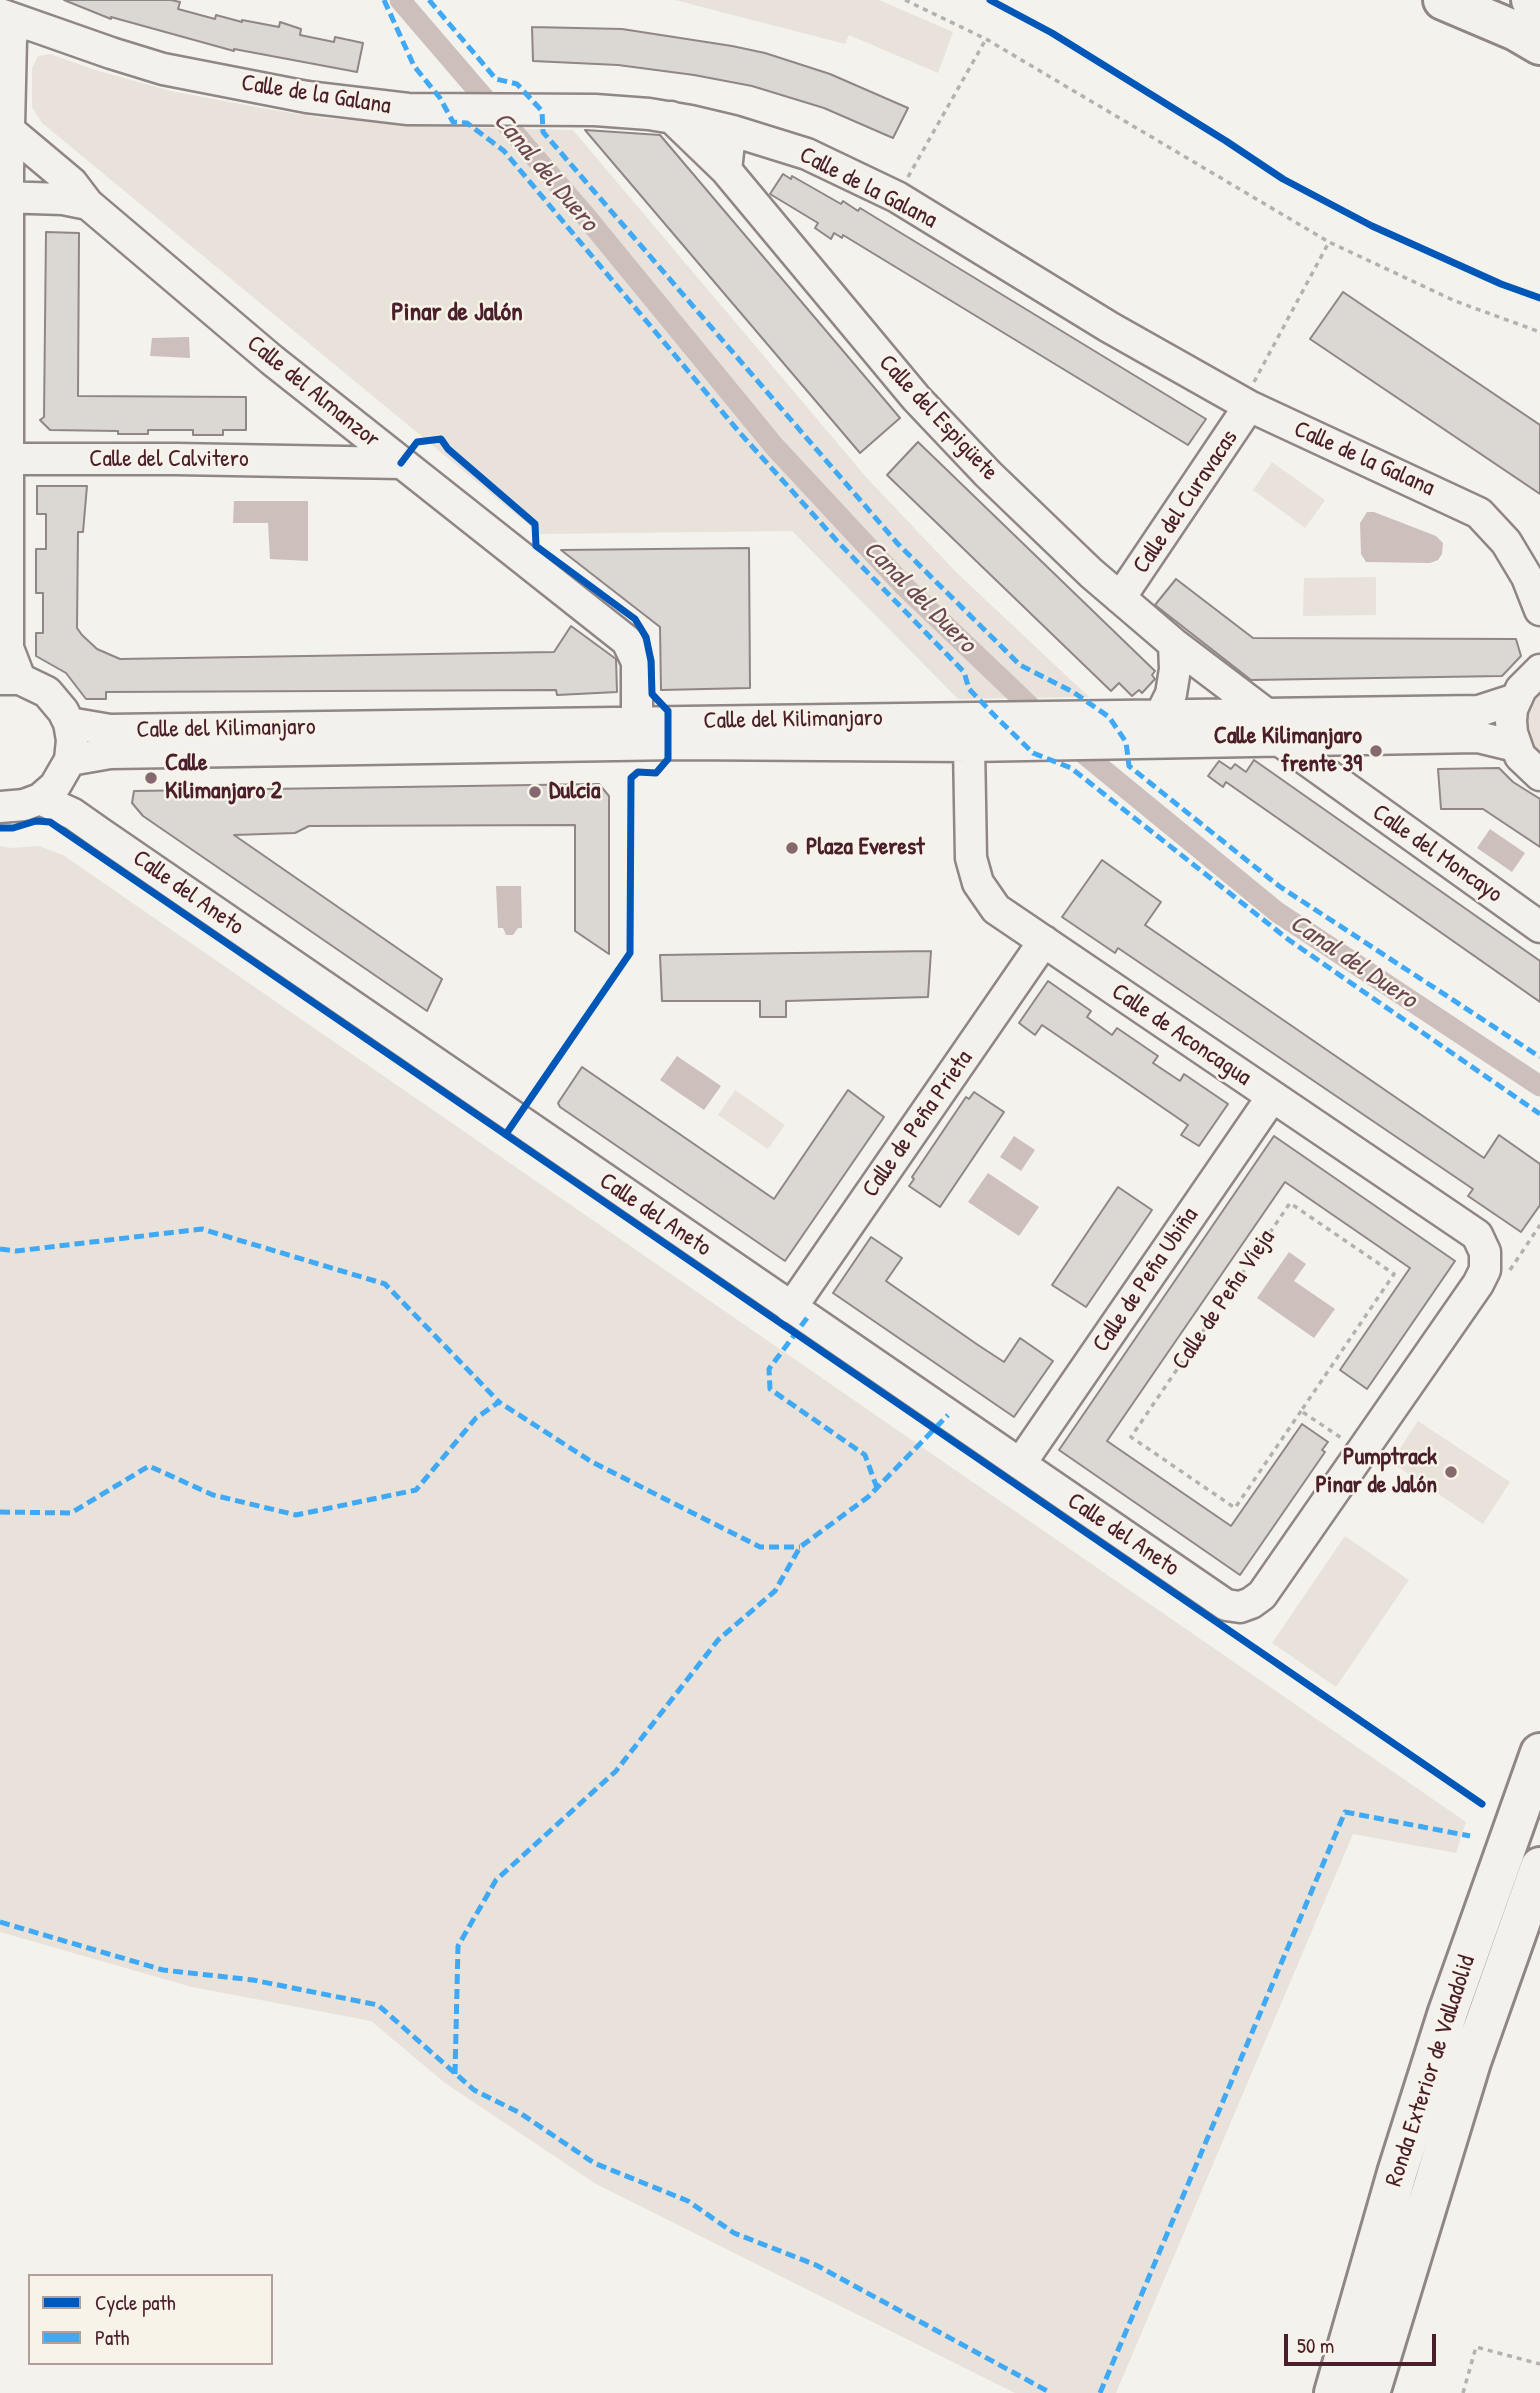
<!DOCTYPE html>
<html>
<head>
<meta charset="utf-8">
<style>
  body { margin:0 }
  #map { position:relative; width:1540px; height:2393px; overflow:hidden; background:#f4f2ec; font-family:"Patrick Hand",sans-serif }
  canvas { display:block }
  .legend { position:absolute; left:28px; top:2274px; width:245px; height:91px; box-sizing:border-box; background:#f7f3e8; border:2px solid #b29e9c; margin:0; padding:9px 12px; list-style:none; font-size:21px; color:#4a1f2b }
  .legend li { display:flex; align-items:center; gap:14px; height:35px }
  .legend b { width:35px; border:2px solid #b29e9c }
  .scale { position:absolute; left:1284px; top:2334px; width:152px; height:32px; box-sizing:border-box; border:4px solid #4a1f2b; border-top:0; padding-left:9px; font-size:21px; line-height:24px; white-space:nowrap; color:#4a1f2b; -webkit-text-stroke:5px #f7f3e8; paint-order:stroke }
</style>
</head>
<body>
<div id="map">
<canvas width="1540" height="2393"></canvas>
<ul class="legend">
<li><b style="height:9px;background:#0057b8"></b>Cycle path</li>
<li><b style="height:9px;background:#3fa9f5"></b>Path</li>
</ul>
<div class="scale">50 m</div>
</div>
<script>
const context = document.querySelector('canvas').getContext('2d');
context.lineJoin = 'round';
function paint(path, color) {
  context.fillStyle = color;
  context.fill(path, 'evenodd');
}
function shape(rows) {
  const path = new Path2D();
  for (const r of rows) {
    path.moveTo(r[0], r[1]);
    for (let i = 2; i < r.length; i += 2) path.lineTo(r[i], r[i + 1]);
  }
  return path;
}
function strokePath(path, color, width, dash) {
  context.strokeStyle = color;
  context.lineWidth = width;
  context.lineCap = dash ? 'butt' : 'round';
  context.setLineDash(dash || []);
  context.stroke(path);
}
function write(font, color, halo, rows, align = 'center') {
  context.font = font + ' "Patrick Hand",sans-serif';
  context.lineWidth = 5;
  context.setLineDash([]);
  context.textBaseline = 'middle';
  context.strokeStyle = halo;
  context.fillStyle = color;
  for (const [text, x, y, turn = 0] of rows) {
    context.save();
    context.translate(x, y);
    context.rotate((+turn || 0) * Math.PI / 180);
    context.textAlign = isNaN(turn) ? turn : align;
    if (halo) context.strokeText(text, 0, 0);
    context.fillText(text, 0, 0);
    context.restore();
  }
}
const green = shape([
  [675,0,879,0,953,32,938,73,849,35,845,44],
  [50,54,95,70,171,91,267,109,324,118,417,126,573,130,866,477,956,572,1089,697,958,699,792,531,540,534,42,123,32,107,32,68,38,56],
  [1272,462,1325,500,1305,528,1253,490],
  [1376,577,1376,615,1303,616,1304,578],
  [1540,685,1540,754,1529,739,1524,724,1526,709],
  [0,846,11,848,39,846,63,855,1466,1822,1456,1853,1353,1834,1116,2393,1015,2393,596,2184,445,2083,371,2021,192,1987,0,1932],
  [735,1090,785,1125,768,1149,718,1115],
  [1418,1421,1510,1482,1483,1524,1391,1462],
  [1345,1536,1409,1580,1336,1687,1272,1643]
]);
const water = shape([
  [189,337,190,358,150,356,152,338],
  [234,501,308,501,308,561,270,559,268,523,233,523],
  [1367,512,1374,512,1436,536,1443,543,1442,554,1438,560,1430,563,1366,562,1361,554,1360,523],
  [1490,829,1525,853,1512,872,1477,848],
  [496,886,521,886,522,928,518,928,513,935,506,935,503,928,498,928],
  [677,1056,721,1086,704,1110,660,1080],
  [1014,1136,1035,1150,1021,1171,1000,1157],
  [988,1173,1039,1207,1019,1236,968,1202],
  [1289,1252,1306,1264,1294,1281,1335,1309,1314,1338,1257,1298]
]);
const canal = shape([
  [400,0,583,213,774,446,905,587,1056,731,1277,912,1540,1086]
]);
const building = shape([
  [64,0,171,0,180,2,178,9,215,19,216,15,242,22,242,20,279,27,280,22,301,29,300,35,334,42,335,37,363,43,357,72,234,49,234,51,111,17,111,19,64,0],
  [532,27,622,29,732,46,765,53,830,74,908,108,893,138,824,108,752,86,694,75,618,65,533,61,532,27],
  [585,130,660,135,900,418,860,453,585,130],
  [783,174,791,179,792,176,841,204,843,201,858,211,860,208,1206,419,1188,445,843,235,842,238,834,233,831,239,815,228,818,223,770,194,783,174],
  [46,232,79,233,78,396,246,397,246,430,223,430,223,435,193,435,193,430,148,430,148,434,118,434,118,431,50,430,40,420,44,417,46,232],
  [1343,292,1540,425,1540,494,1310,339,1343,292],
  [918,442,1155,671,1152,675,1155,679,1142,693,1139,690,1132,696,1119,683,1111,691,887,475,918,442],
  [37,486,87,486,83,532,78,532,77,628,82,635,97,649,120,659,554,652,571,626,616,659,617,692,557,695,556,690,106,692,106,699,86,699,66,673,36,656,36,633,43,633,43,593,36,593,36,549,46,549,46,514,37,514,37,486],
  [749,548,750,688,661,690,660,627,561,550,749,548],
  [1176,579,1253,638,1516,639,1521,656,1502,676,1251,680,1155,605,1176,579],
  [1254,760,1540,961,1540,1002,1226,782,1223,787,1208,776,1219,761,1231,769,1235,764,1246,772,1254,760],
  [1499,768,1513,782,1540,799,1540,847,1483,809,1441,809,1438,769,1499,768],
  [599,784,609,796,609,954,575,931,575,825,309,826,295,833,234,835,442,979,427,1011,143,816,132,803,134,791,599,784],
  [1102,860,1161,902,1145,925,1484,1158,1499,1135,1540,1164,1540,1205,1521,1232,1468,1196,1473,1189,1118,948,1115,953,1062,917,1102,860],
  [931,951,928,997,786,1001,786,1017,760,1017,760,1001,662,1001,660,955,931,951],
  [1048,981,1091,1011,1087,1017,1112,1035,1117,1028,1158,1056,1153,1063,1180,1081,1184,1074,1228,1104,1199,1146,1181,1135,1188,1125,1114,1074,1042,1025,1035,1035,1019,1023,1048,981],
  [582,1067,774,1199,848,1090,884,1117,785,1261,560,1107,558,1103,582,1067],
  [974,1092,1004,1112,940,1207,909,1186,914,1179,912,1177,966,1097,969,1099,974,1092],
  [1274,1136,1455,1261,1367,1389,1340,1370,1410,1268,1285,1182,1107,1441,1231,1526,1302,1424,1328,1442,1322,1450,1325,1452,1240,1575,1059,1450,1274,1136],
  [1118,1187,1152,1210,1086,1307,1052,1285,1118,1187],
  [871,1237,902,1258,886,1281,978,1345,1004,1362,1020,1338,1053,1361,1014,1417,833,1293,871,1237]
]);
const path = shape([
  [905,0,986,39,1329,242],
  [908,177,986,39],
  [1254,382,1329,242,1455,301,1540,332],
  [1510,1270,1540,1225],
  [1301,1411,1235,1508,1131,1437,1290,1203,1394,1274,1301,1411,1343,1439],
  [1463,2393,1476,2347,1540,2364]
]);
const minor = shape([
  [0,14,111,53,163,69,307,97,408,109,595,110,649,114,691,121,733,131,807,154,897,197,1109,327,1249,406,1479,513,1506,542,1527,577,1540,610],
  [17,20,11,39,8,171,8,648,20,679],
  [671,117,726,170],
  [10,131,72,183,88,204,272,360,627,641,637,662,637,722],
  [733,131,729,143,726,170,916,398,988,474,1091,573,1174,644,1265,713],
  [0,197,63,199,88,204],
  [0,459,176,459,401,463],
  [1120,598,1249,406],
  [1540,670,1521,689,1512,709,1511,721,1512,733,1520,756,1540,775],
  [1161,714,1171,694,1175,669,1174,644],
  [69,723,110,730,1479,711,1516,699],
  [1279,740,1540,927],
  [70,760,110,753,678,744,969,746,1478,737,1515,746],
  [40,799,73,814,100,833,1226,1605,1240,1607,1251,1603,1262,1595,1478,1284,1485,1270,1485,1252,1477,1235,996,909,978,883,971,858,969,746],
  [0,807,24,805,40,799,55,786,70,760,72,740,69,723,63,711,47,692,20,679,0,679],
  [791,1308,1044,941],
  [1020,1464,1272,1097]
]);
const highway = shape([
  [1443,0,1516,31,1540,45],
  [1531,0,1540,4],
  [1334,2393,1397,2173,1448,2012,1540,1753],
  [1370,2393,1471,2062,1540,1867]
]);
const quiet = shape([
  [384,0,414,66,440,98,453,122,467,123,504,151,740,433,837,541,964,672,969,689,997,718,1033,753,1071,768,1289,940,1540,1114],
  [429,0,496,79,517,84,542,111,543,132,898,544,1020,665,1073,692,1109,717,1126,742,1129,766,1279,886,1540,1057],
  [0,1249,16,1251,202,1229,385,1284,499,1402],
  [807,1318,769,1369,770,1389,865,1455,877,1488],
  [0,1512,71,1513,149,1466,213,1495,296,1515,416,1490,476,1418,499,1402,592,1462,760,1547,800,1547],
  [0,1922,163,1970,253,1980,378,2005,474,2090,520,2113,594,2163,688,2201,734,2233,816,2265,1051,2393],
  [455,2074,458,1946,496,1880,616,1771,718,1640,775,1591,800,1547,868,1497,948,1415],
  [1100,2393,1345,1812,1470,1836]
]);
const cycleway = shape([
  [990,0,1052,33,1226,141,1283,179,1372,226,1501,284,1540,298],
  [401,463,417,442,441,439,448,449,535,524,536,546,635,619,646,637,651,661,652,694,668,711,668,759,656,773,638,772,631,778,630,953,506,1134],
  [0,828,13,828,36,821,50,822,1482,1804]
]);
const markers = [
  [1376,751,7,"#86696f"],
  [151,778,7,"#86696f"],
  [535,792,7,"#86696f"],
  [792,848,7,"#86696f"],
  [1451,1472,7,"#86696f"]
];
const streetNames = [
  ["Calle de la Galana",316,95,9],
  ["Calle de la Galana",868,188,27],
  ["Calle del Almanzor",313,392,39],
  ["Calle del Espigüete",938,418,47],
  ["Calle de la Galana",1364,459,24],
  ["Calle del Calvitero",169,460],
  ["Calle del Curavacas",1186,502,-56],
  ["Calle del Kilimanjaro",793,720,-1],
  ["Calle del Kilimanjaro",226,729,-1],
  ["Calle del Moncayo",1437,854,35],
  ["Calle del Aneto",188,893,35],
  ["Calle de Aconcagua",1181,1035,34],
  ["Calle de Peña Prieta",918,1124,-55],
  ["Calle del Aneto",655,1215,34],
  ["Calle de Peña Ubiña",1146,1280,-56],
  ["Calle de Peña Vieja",1224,1300,-56],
  ["Calle del Aneto",1123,1535,34],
  ["Ronda Exterior de Valladolid",1431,2071,-72]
];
const poiNames = [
  ["Calle Kilimanjaro",1362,737,"right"],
  ["frente 39",1362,765,"right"],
  ["Calle",165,764],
  ["Kilimanjaro 2",165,792],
  ["Dulcia",549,792],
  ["Plaza Everest",806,848],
  ["Pumptrack",1437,1458,"right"],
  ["Pinar de Jalón",1437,1486,"right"]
];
const waterNames = [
  ["Canal del Duero",545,172,50],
  ["Canal del Duero",919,597,45],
  ["Canal del Duero",1353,962,34]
];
const neighbourhoodNames = [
  ["Pinar de Jalón",457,313]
];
paint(green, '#e8e2da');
paint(water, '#cdc0bc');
strokePath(canal, '#cdc0bc', 21);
paint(building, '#dbd7d3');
strokePath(building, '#8f8685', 2);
strokePath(minor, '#8f8685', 35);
strokePath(highway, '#8f8685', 44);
strokePath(path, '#b6b0ae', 3.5, [5, 5]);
strokePath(minor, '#f2f1ed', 30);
strokePath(highway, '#f2f1ed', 38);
strokePath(quiet, '#3fa9f5', 5, [10, 5]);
strokePath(cycleway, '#0057b8', 7);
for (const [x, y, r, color] of markers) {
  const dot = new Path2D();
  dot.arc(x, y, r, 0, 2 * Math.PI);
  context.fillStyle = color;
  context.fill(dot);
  strokePath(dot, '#f7f3e8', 2.5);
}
write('24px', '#4a1f2b', '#f7f3e8', streetNames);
write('bold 24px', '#4a1f2b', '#f7f3e8', poiNames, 'left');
write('italic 26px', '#6c4950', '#f7f3e8', waterNames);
write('bold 26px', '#4a1f2b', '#f7f3e8', neighbourhoodNames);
</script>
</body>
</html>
